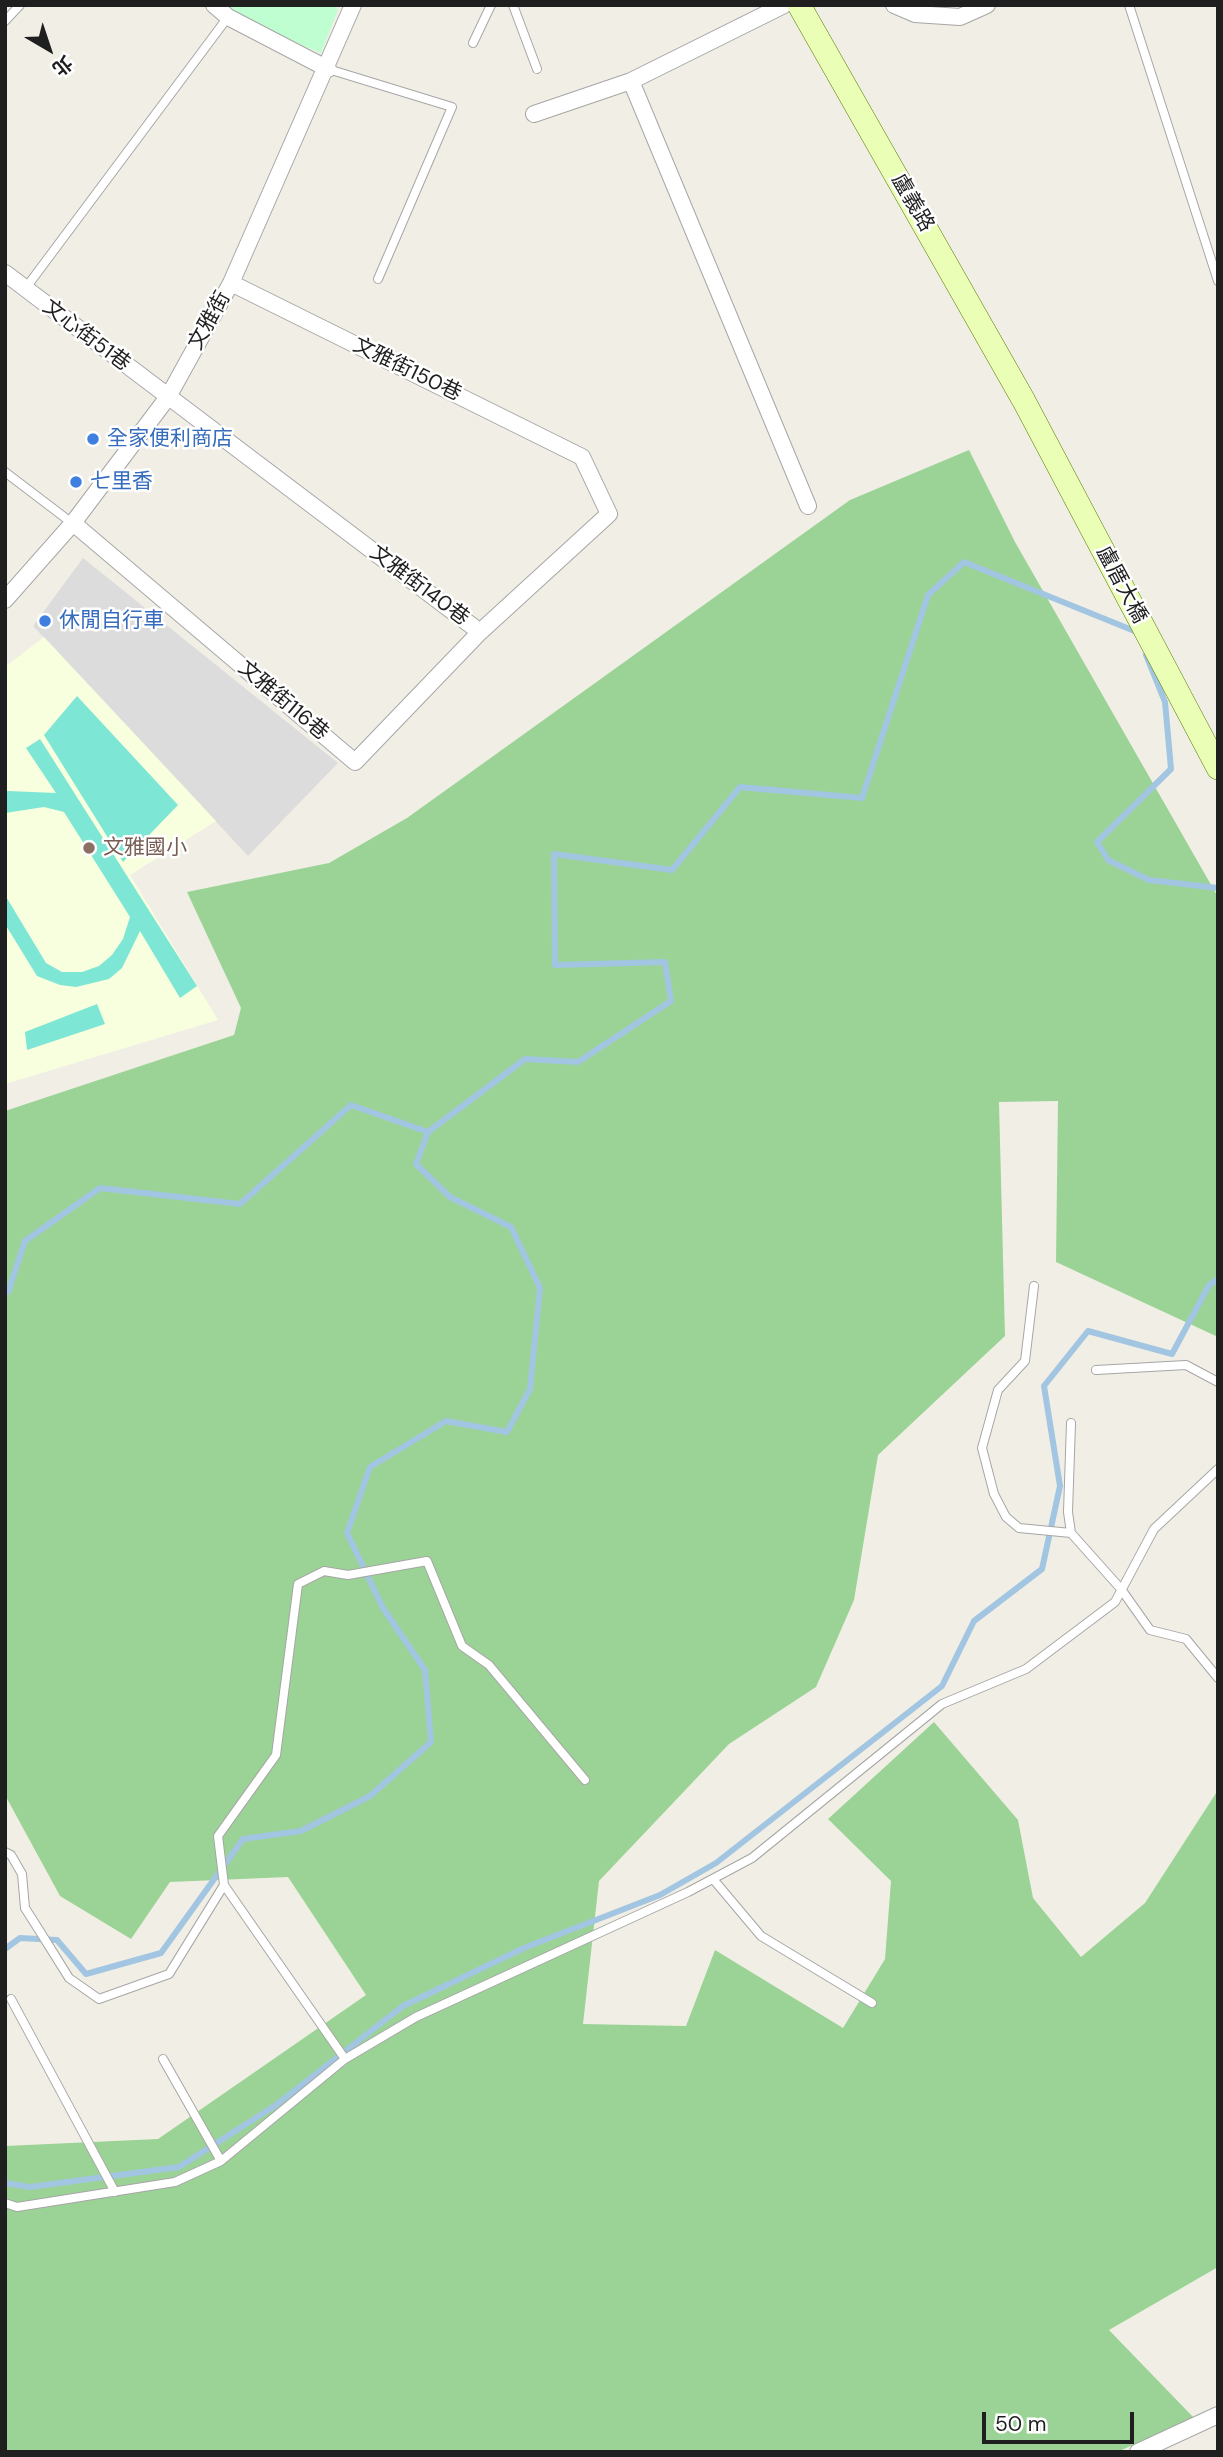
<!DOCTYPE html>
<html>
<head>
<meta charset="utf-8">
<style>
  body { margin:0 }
  #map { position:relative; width:1223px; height:2457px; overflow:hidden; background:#f1efe5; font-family:"DM Sans","Noto Sans TC",sans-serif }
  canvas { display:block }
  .frame { position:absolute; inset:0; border:7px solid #1f1f1f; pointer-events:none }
  .north { position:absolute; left:14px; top:14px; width:70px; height:70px; -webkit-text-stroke:5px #fff; paint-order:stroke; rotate:141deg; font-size:19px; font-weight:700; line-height:28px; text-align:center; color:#1f1f1f }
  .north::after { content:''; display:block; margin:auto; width:24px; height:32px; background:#1f1f1f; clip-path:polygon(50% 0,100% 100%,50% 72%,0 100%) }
  .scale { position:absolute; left:982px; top:2412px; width:152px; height:32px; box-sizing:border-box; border:4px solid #1f1f1f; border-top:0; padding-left:9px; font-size:21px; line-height:24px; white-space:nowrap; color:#1f1f1f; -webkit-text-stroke:5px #fff; paint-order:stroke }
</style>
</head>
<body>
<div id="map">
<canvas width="1223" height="2457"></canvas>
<div class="frame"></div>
<div class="north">北</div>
<div class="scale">50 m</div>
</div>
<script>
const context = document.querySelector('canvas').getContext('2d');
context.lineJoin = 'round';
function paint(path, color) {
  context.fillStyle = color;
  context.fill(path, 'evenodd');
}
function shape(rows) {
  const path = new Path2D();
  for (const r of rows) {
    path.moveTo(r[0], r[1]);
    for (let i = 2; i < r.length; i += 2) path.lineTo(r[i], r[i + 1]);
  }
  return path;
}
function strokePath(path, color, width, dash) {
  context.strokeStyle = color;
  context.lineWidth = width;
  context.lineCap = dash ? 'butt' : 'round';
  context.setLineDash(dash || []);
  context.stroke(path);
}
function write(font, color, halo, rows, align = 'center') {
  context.font = font + ' "DM Sans","Noto Sans TC",sans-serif';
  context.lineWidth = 5;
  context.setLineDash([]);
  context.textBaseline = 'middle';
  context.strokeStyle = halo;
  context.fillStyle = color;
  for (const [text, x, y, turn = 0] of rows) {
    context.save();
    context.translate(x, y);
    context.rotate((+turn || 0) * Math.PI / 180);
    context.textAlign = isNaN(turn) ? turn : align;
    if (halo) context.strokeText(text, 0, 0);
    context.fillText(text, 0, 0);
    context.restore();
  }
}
const residential = shape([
  [83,558,338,763,248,856,33,626]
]);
const education = shape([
  [44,637,216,821,130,875,218,1020,5,1084,5,667]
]);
const forest = shape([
  [969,450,1015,542,1218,897,1218,1337,1056,1262,1058,1101,999,1102,1005,1336,878,1455,854,1600,816,1687,729,1744,599,1881,583,2024,686,2026,715,1950,843,2028,885,1959,891,1881,828,1819,934,1722,1018,1820,1033,1898,1081,1957,1145,1903,1218,1790,1218,2267,1109,2330,1194,2418,1117,2452,5,2452,5,2146,158,2139,366,1995,288,1877,170,1882,131,1939,60,1896,5,1795,5,1111,234,1035,241,1008,187,892,329,863,407,818,850,500]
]);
const park = shape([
  [216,5,335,5,338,10,321,53,251,25]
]);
const pitch = shape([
  [77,696,178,805,123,862,44,735],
  [40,739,197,986,180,998,140,931,122,968,109,979,76,987,60,985,37,976,5,924,5,895,46,963,62,972,82,972,99,966,112,955,123,939,130,917,64,812,44,807,5,813,5,792,8,791,56,793,26,748],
  [97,1004,105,1024,27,1050,25,1032]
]);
const stream = shape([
  [1146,655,1165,702,1171,769,1097,842,1108,860,1149,880,1218,888],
  [5,1292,8,1292,25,1241,100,1188,240,1204,351,1105,428,1132,525,1059,578,1062,671,1001,665,962,555,965,554,854,672,870,740,787,862,798,928,595,964,562,1137,632],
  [5,1949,20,1938,57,1940,86,1974,161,1953,243,1839,301,1831,370,1796,431,1742,425,1670,383,1608,347,1533,370,1467,446,1421,507,1432,530,1389,540,1288,511,1227,450,1197,416,1164,428,1132],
  [5,2183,30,2187,179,2167,276,2105,403,2006,524,1948,660,1895,716,1863,942,1686,974,1621,1042,1569,1060,1486,1044,1386,1088,1331,1172,1354,1209,1285,1218,1279]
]);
const lane = shape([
  [513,5,537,69],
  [1129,5,1218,281],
  [5,21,20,5],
  [473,43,491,5],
  [328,69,452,107,378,279],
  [25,289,228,17],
  [5,472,72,523],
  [1034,1286,1025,1361,998,1390,982,1448,994,1494,1006,1517,1019,1528,1071,1533],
  [1096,1370,1186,1365,1218,1382],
  [1071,1423,1068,1512,1071,1533,1121,1589,1150,1630,1186,1639,1218,1678],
  [5,1852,11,1855,22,1874,25,1908,39,1930,69,1978,99,1999,169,1974,224,1885],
  [713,1879,761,1936,872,2003],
  [11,1999,115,2192],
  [163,2059,221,2161],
  [345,2059,224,1885,218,1836,276,1755,298,1584,324,1571,348,1575,427,1561,462,1646,489,1665,585,1780],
  [5,2203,17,2207,175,2182,221,2161,345,2059,416,2017,688,1892,752,1858,942,1704,1026,1669,1115,1602,1154,1529,1218,1469]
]);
const street = shape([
  [214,5,228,17,328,69],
  [894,5,915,14,960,17,987,5],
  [631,81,808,506],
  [534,114,631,81,784,5],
  [5,273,480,632,609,514,582,457,231,283],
  [73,523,355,762,480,632],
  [5,600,73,523,168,397,231,283,353,5],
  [1138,2452,1218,2415]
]);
const secondary = shape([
  [799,5,1024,401,1218,768]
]);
const markers = [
  [93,439,7,"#3f7fe0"],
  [76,482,7,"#3f7fe0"],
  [45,621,7,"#3f7fe0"],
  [89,848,7,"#8d6e63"]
];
const streetNames = [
  ["盧義路",912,203,60],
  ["文雅街",210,321,-61],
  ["文心街51巷",86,336,37],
  ["文雅街150巷",407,370,26],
  ["盧厝大橋",1121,585,62],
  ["文雅街140巷",419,586,37],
  ["文雅街116巷",283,701,40]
];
const shopNames = [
  ["全家便利商店",107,439],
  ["七里香",90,482],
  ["休閒自行車",59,621]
];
const educationNames = [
  ["文雅國小",103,848]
];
paint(residential, '#dddcdc');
paint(education, '#f8ffdf');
paint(forest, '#9bd396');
paint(park, '#bffed1');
paint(pitch, '#7de6d4');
strokePath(stream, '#a2c5e2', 6);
strokePath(lane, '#a6a6a6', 10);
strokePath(street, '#a6a6a6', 18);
strokePath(secondary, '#547c00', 24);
strokePath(lane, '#fff', 8);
strokePath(street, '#fff', 16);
strokePath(secondary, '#ebfeb5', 23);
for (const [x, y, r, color] of markers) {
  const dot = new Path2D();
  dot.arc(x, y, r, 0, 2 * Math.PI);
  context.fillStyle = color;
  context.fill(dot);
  strokePath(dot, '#fff', 2.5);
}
write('21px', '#1f1f1f', '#fff', streetNames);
write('21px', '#366cbe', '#fff', shopNames, 'left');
write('21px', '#785e54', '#fff', educationNames, 'left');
</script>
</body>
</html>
